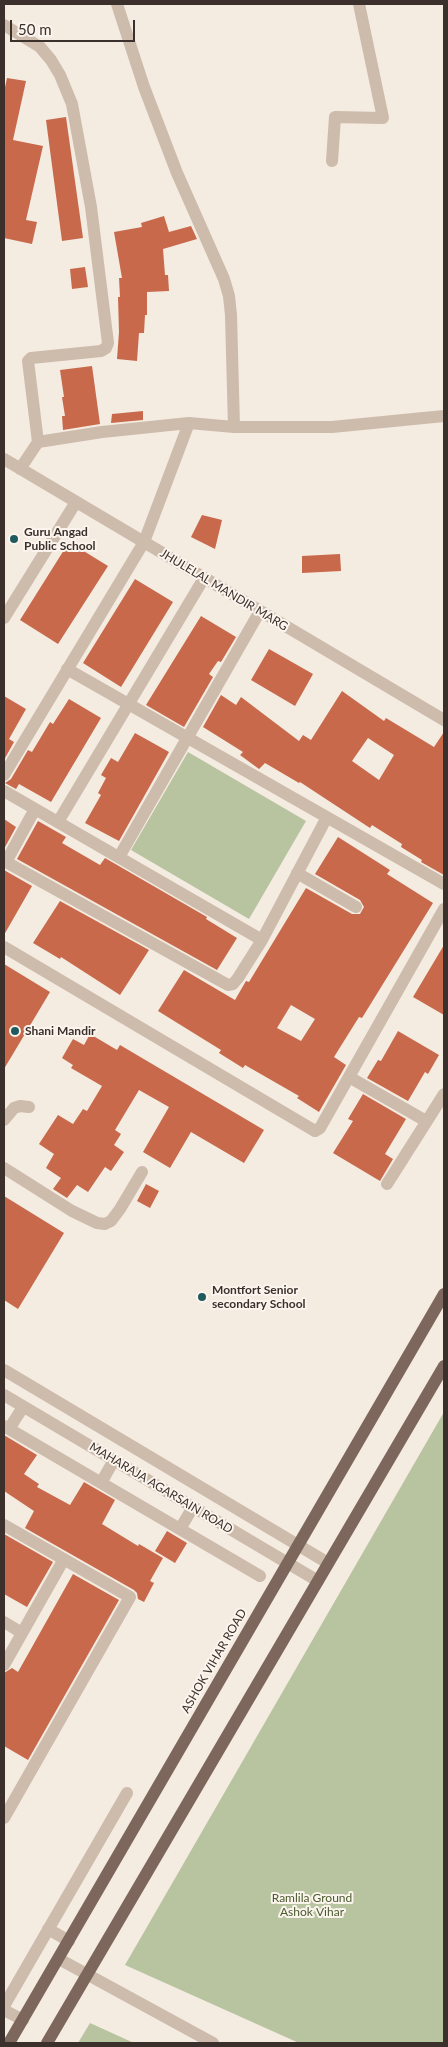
<!DOCTYPE html>
<html>
<head>
<meta charset="utf-8">
<style>
  body { margin:0 }
  #map { position:relative; width:448px; height:2047px; overflow:hidden; background:#f4ebe1; font-family:Lato,sans-serif }
  canvas { display:block }
  .frame { position:absolute; inset:0; border:5px solid #3b302b; pointer-events:none }
  .scale { position:absolute; left:10px; top:20px; width:125px; height:22px; box-sizing:border-box; border:2px solid #3b302b; border-top:0; padding-left:6px; font-size:15px; line-height:18px; white-space:nowrap; color:#3b302b; -webkit-text-stroke:4px #fbf5ee; paint-order:stroke }
</style>
</head>
<body>
<div id="map">
<canvas width="448" height="2047"></canvas>
<div class="frame"></div>
<div class="scale">50 m</div>
</div>
<script>
const context = document.querySelector('canvas').getContext('2d');
context.lineJoin = 'round';
function paint(path, color) {
  context.fillStyle = color;
  context.fill(path, 'evenodd');
}
function shape(rows) {
  const path = new Path2D();
  for (const r of rows) {
    path.moveTo(r[0], r[1]);
    for (let i = 2; i < r.length; i += 2) path.lineTo(r[i], r[i + 1]);
  }
  return path;
}
function strokePath(path, color, width, dash) {
  context.strokeStyle = color;
  context.lineWidth = width;
  context.lineCap = dash ? 'butt' : 'round';
  context.setLineDash(dash || []);
  context.stroke(path);
}
function write(font, color, halo, rows, align = 'center') {
  context.font = font + ' Lato,sans-serif';
  context.lineWidth = 4;
  context.setLineDash([]);
  context.textBaseline = 'middle';
  context.strokeStyle = halo;
  context.fillStyle = color;
  for (const [text, x, y, turn = 0] of rows) {
    context.save();
    context.translate(x, y);
    context.rotate((+turn || 0) * Math.PI / 180);
    context.textAlign = isNaN(turn) ? turn : align;
    if (halo) context.strokeText(text, 0, 0);
    context.fillText(text, 0, 0);
    context.restore();
  }
}
const green = shape([
  [188,752,306,821,249,919,131,850],
  [444,1412,444,2043,299,2043,125,1965],
  [90,2023,134,2043,78,2043]
]);
const building = shape([
  [7,78,26,81,13,140,43,146,26,220,37,222,32,244,4,238,4,92],
  [66,117,83,238,62,241,46,120],
  [164,216,169,232,191,226,197,239,163,249,165,275,168,275,169,291,147,292,147,315,145,315,144,333,139,333,137,361,117,359,119,332,118,297,120,297,119,278,122,278,114,232,142,227,141,223],
  [85,267,88,287,72,289,70,269],
  [92,366,100,424,63,430,62,416,65,416,62,397,64,397,60,370],
  [143,411,143,420,111,423,112,414],
  [202,515,222,520,215,549,191,537],
  [69,542,108,566,58,644,20,620],
  [340,554,341,571,302,573,302,556],
  [135,579,173,602,121,687,83,663],
  [201,616,236,637,221,662,218,661,209,674,213,677,184,727,146,705],
  [269,649,313,674,295,706,251,680],
  [342,691,384,721,386,718,434,747,444,732,444,875,421,862,422,860,401,847,402,844,372,825,370,828,300,782,299,783,265,763,259,769,240,755,243,752,203,727,221,695,236,705,241,697,299,741,303,735,311,740],
  [368,738,394,755,379,780,352,761],
  [4,696,26,709,9,739,14,742,4,760],
  [69,699,101,718,51,802,19,784,16,789,5,783,11,779,28,750,32,752,50,722,53,724],
  [135,733,169,752,119,841,85,823,101,795,98,793,106,778,101,775,111,758,118,762],
  [4,819,16,827,4,849],
  [38,821,66,837,62,843,100,865,105,858,207,917,206,919,237,938,217,970,17,859],
  [338,837,390,870,387,874,433,903,362,1018,359,1017,334,1057,346,1065,319,1112,297,1098,299,1096,245,1065,243,1068,219,1053,221,1050,158,1011,184,970,235,1000,246,981,249,982,306,888,352,914,360,914,364,907,360,900,315,874],
  [291,1005,315,1019,301,1041,277,1028],
  [4,870,32,886,4,935],
  [60,901,149,950,120,995,61,957,60,959,33,943],
  [444,945,444,1015,413,997],
  [4,964,50,992,4,1069],
  [398,1031,439,1055,428,1074,425,1072,408,1101,367,1078,378,1060,381,1061],
  [90,1034,117,1050,120,1045,264,1130,244,1163,191,1132,170,1168,143,1152,169,1107,139,1090,115,1130,121,1134,114,1145,124,1152,111,1171,105,1167,88,1192,77,1185,67,1198,53,1189,61,1178,46,1168,54,1154,39,1144,58,1115,73,1124,83,1109,87,1111,102,1086,71,1068,73,1065,62,1058,73,1039,84,1045],
  [363,1094,406,1119,385,1154,393,1159,380,1181,333,1153,353,1121,348,1119],
  [146,1184,159,1191,150,1208,137,1201],
  [4,1196,64,1233,18,1309,4,1300],
  [4,1435,37,1455,24,1474,39,1484,37,1487,70,1505,84,1482,115,1500,102,1524,138,1546,139,1544,163,1558,150,1581,154,1583,144,1602,138,1599,137,1593,134,1590,25,1528,34,1511,4,1491],
  [167,1531,187,1543,175,1563,155,1551],
  [4,1534,53,1562,27,1607,4,1594],
  [73,1574,119,1600,28,1760,4,1746,4,1673,12,1668,18,1672]
]);
const minor = shape([
  [117,4,144,87,177,173,224,279,229,296,231,315,234,427],
  [4,25,40,47,51,60,60,75,72,104,91,207,108,343,106,348,101,351,31,358,28,361,38,442,20,469],
  [332,161,335,117,383,118,359,4],
  [38,442,102,432,189,423,234,427,332,427,444,416],
  [4,459,444,720],
  [4,618,76,502],
  [67,669,444,884],
  [4,775,144,542,189,423],
  [4,791,262,940],
  [35,809,6,862,228,985,233,984,238,978,262,940,327,817],
  [58,822,204,578],
  [119,857,260,611],
  [297,873,356,907],
  [4,947,315,1131,320,1128,444,909],
  [349,1077,426,1121],
  [4,1120,14,1108,20,1106,29,1107],
  [4,1168,72,1211,97,1223,105,1224,111,1221,120,1209,142,1172],
  [387,1184,444,1094],
  [4,1370,328,1563],
  [4,1395,318,1581],
  [4,1426,260,1576],
  [9,1429,23,1407],
  [101,1483,114,1460],
  [4,1525,130,1597,4,1818],
  [180,1529,193,1507],
  [4,1622,22,1633],
  [4,1665,64,1559],
  [48,1929,69,1941],
  [59,1959,213,2043],
  [4,2006,127,1793],
  [4,2010,23,2020]
]);
const major = shape([
  [9,2043,444,1294],
  [47,2043,444,1366]
]);
const markers = [
  [14,539,5,"#1f5a5e"],
  [15,1031,5,"#1f5a5e"],
  [202,1297,5,"#1f5a5e"]
];
const poiNames = [
  ["Guru Angad",24,532],
  ["Public School",24,546],
  ["Shani Mandir",25,1031],
  ["Montfort Senior",212,1290],
  ["secondary School",212,1304]
];
const streetNames = [
  ["JHULELAL MANDIR MARG",224,590,31],
  ["MAHARAJA AGARSAIN ROAD",161,1488,31],
  ["ASHOK VIHAR ROAD",214,1661,-60]
];
const parkNames = [
  ["Ramlila Ground",312,1898],
  ["Ashok Vihar",312,1912]
];
paint(green, '#b8c4a0');
paint(building, '#c8694b');
strokePath(minor, '#cdbbac', 12);
strokePath(major, '#7d675c', 12);
for (const [x, y, r, color] of markers) {
  const dot = new Path2D();
  dot.arc(x, y, r, 0, 2 * Math.PI);
  context.fillStyle = color;
  context.fill(dot);
  strokePath(dot, '#fbf5ee', 2);
}
write('bold 12px', '#3b302b', '#fbf5ee', poiNames, 'left');
write('12px', '#3b302b', '#fbf5ee', streetNames);
write('12px', '#4a5a2e', '#fbf5ee', parkNames);
</script>
</body>
</html>
